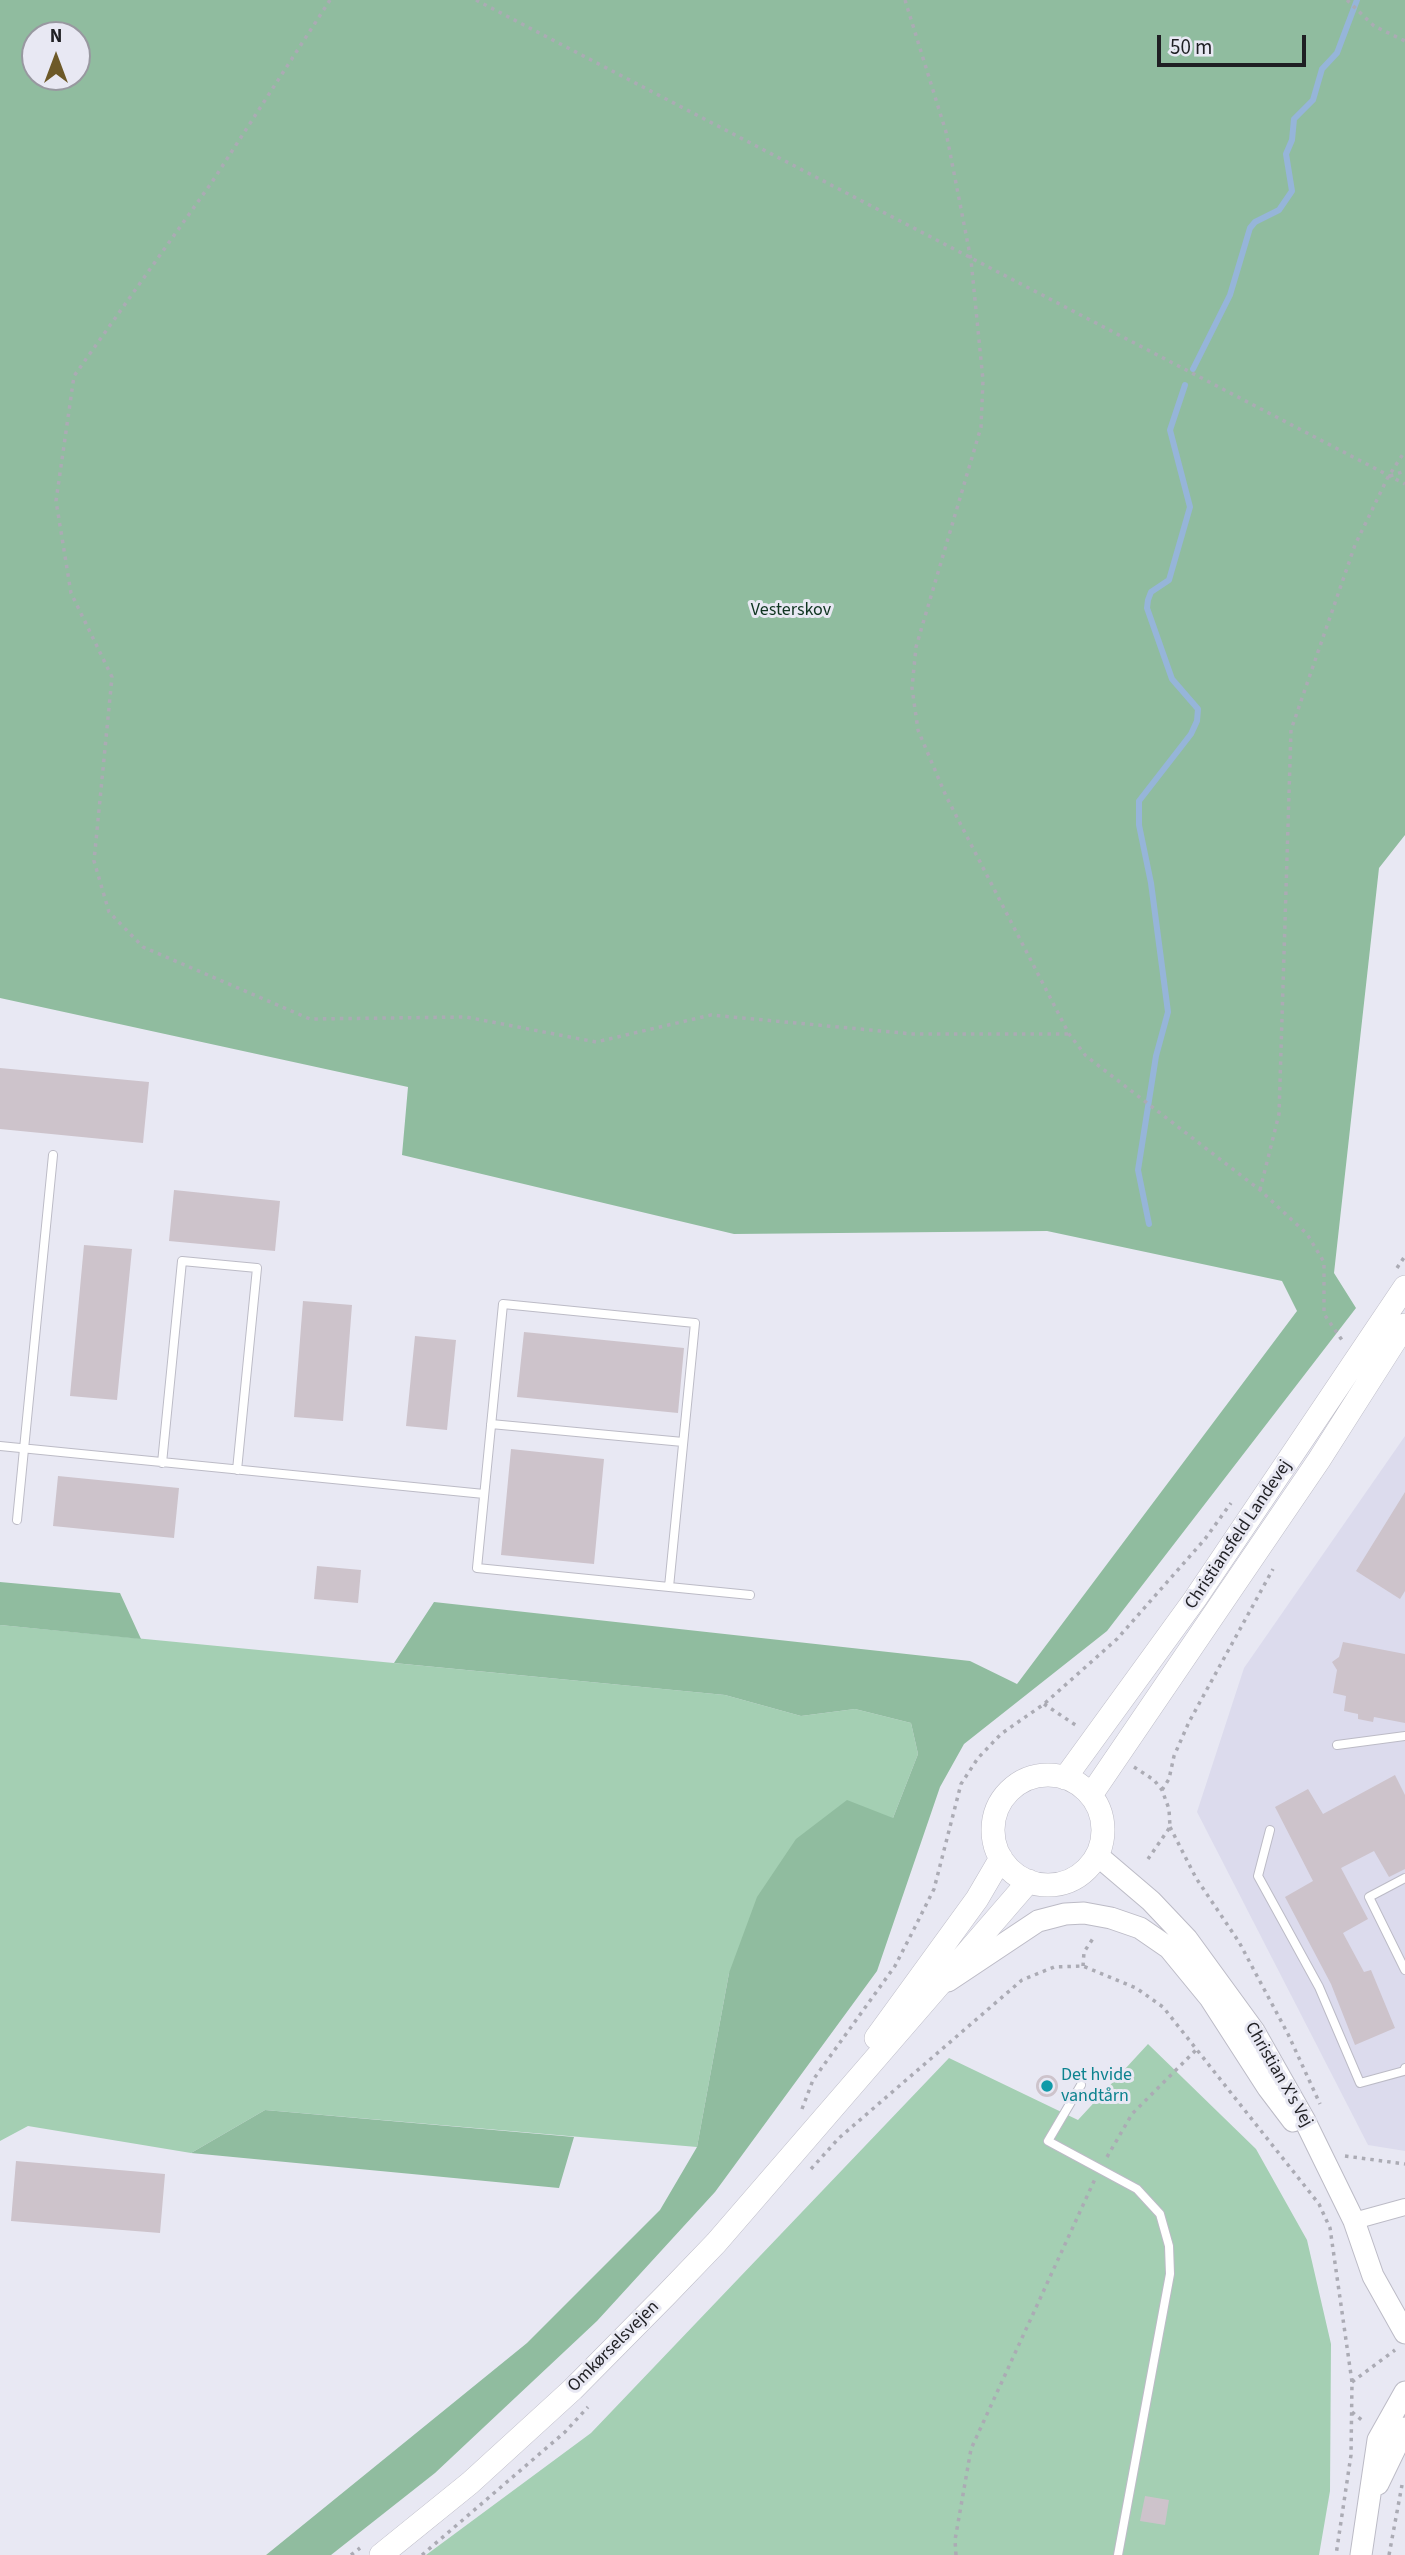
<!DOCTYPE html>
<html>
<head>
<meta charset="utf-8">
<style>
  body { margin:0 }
  #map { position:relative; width:1405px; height:2555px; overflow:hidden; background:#e8e8f3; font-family:"Source Sans 3",sans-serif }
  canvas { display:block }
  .north { position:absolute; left:21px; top:21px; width:70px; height:70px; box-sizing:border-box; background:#e8e8f3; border:2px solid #9898a0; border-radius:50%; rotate:0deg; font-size:19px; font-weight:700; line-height:28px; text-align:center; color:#1f1f23 }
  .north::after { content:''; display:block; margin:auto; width:24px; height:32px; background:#6d5928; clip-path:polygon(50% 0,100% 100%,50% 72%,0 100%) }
  .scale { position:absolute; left:1157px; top:35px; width:149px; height:32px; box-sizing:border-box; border:4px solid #1f1f23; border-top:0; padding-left:9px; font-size:21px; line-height:24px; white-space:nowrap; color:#1f1f23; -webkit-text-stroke:5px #e8e8f3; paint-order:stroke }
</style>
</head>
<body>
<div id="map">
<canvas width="1405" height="2555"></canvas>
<div class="north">N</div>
<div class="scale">50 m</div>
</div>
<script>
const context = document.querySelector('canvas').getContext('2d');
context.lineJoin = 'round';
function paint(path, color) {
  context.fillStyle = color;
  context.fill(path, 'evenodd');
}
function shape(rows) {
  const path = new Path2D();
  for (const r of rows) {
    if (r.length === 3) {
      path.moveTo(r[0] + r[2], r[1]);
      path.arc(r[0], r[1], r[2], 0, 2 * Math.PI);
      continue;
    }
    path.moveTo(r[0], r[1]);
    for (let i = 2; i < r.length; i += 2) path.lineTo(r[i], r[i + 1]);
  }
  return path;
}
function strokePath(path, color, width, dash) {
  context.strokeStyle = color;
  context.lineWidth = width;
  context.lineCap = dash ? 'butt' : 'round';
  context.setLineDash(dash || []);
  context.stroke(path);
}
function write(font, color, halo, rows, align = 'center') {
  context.font = font + ' "Source Sans 3",sans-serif';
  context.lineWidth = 6;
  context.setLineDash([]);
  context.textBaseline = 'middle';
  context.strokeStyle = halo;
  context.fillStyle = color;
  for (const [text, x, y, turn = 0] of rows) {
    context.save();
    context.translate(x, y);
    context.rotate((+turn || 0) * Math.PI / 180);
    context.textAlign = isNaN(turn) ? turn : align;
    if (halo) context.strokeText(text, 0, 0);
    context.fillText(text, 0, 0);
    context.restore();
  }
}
const built = shape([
  [1405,1436,1405,2151,1368,2145,1197,1812,1244,1668]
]);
const green = shape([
  [0,1625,725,1695,801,1716,855,1709,911,1723,918,1754,893,1818,729,1973,697,2147,265,2110,191,2153,28,2126,0,2141],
  [1148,2044,1256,2149,1307,2240,1331,2344,1330,2491,1319,2555,426,2555,591,2433,949,2058,1078,2120]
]);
const forest = shape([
  [0,0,1405,0,1405,835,1379,868,1334,1273,1356,1308,1107,1631,964,1744,940,1787,877,1971,715,2192,597,2321,435,2473,331,2555,266,2555,527,2343,660,2210,697,2147,729,1973,757,1897,796,1839,847,1800,893,1818,918,1754,911,1723,855,1709,801,1716,725,1695,394,1663,434,1602,970,1661,1017,1684,1297,1311,1282,1281,1047,1231,734,1234,402,1155,408,1087,0,998],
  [35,35,77,35,77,77,35,77],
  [0,1582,120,1593,141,1639,0,1625],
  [265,2110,574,2137,559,2188,191,2153]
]);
const stream = shape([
  [1193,369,1230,295,1250,228,1255,222,1279,210,1292,191,1286,154,1292,140,1294,119,1313,100,1322,69,1337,53,1357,0],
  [1149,1224,1138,1170,1156,1056,1168,1012,1151,883,1139,825,1139,801,1191,734,1197,721,1198,709,1172,679,1147,608,1148,600,1151,592,1169,580,1190,507,1170,430,1185,385]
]);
const building = shape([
  [0,1068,149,1082,143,1143,0,1129],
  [174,1190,280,1201,275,1251,169,1241],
  [84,1245,132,1249,117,1400,70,1396],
  [303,1301,352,1305,343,1421,294,1417],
  [524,1332,684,1348,678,1413,517,1397],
  [415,1336,456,1340,447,1430,406,1426],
  [511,1449,604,1459,594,1564,501,1555],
  [58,1476,179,1488,174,1538,53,1526],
  [1405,1492,1405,1591,1400,1599,1356,1571],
  [317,1566,361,1570,358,1603,314,1599],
  [1343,1642,1405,1654,1405,1723,1374,1717,1373,1722,1358,1719,1358,1714,1344,1711,1346,1696,1333,1693,1337,1670,1332,1662,1339,1657],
  [1395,1775,1405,1795,1405,1869,1389,1877,1374,1851,1341,1868,1368,1919,1343,1933,1364,1972,1371,1970,1395,2028,1355,2045,1331,1984,1285,1897,1313,1881,1275,1807,1308,1789,1323,1814],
  [1047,2086,11],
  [16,2161,165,2174,160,2233,11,2221],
  [1145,2496,1169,2500,1165,2525,1140,2521]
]);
const path = shape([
  [330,0,212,182,74,376,56,501,71,593,112,677,94,861,109,912,143,947,310,1019,466,1017,596,1042,711,1015,913,1034,1069,1034],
  [476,0,1405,484],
  [905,0,946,132,971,260,983,380,981,427,916,647,912,688,918,730,946,796,1069,1034,1086,1056,1260,1190,1307,1234,1324,1262,1324,1314,1344,1343],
  [1347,0,1374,26,1405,41],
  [1390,476,1405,471],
  [1260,1190,1279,1114,1291,730,1355,545,1388,477,1405,451],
  [1397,1268,1405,1256],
  [1044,1704,1077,1726],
  [1134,1767,1154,1780,1162,1790,1169,1809,1170,1827,1148,1859],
  [1162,1790,1169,1779,1174,1756,1189,1722,1273,1569],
  [1170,1827,1196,1878,1239,1942,1288,2034,1320,2104],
  [1083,1966,1084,1952,1094,1937],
  [802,2109,813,2080,895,1966,914,1929,934,1889,961,1784,978,1758,1001,1734,1044,1704,1117,1639,1205,1539,1231,1503],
  [1345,2156,1405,2164],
  [1107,2157,1132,2114,1197,2049],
  [811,2169,839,2138,1022,1980,1054,1967,1083,1966,1136,1988,1163,2007,1319,2204,1330,2228,1352,2382,1351,2455,1336,2555],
  [1352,2382,1395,2350],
  [1352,2412,1364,2422],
  [351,2555,360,2548],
  [422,2555,565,2432,588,2407],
  [956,2555,955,2540,971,2449,1095,2179],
  [1389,2555,1402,2485]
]);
const service = shape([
  [491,1424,683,1442],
  [0,1446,484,1494],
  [162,1463,182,1261,257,1268,237,1470],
  [17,1520,53,1155],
  [669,1587,695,1323,503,1304,477,1568,750,1595],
  [1337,1745,1405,1736],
  [1270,1830,1258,1876,1319,1987,1360,2083,1404,2071,1405,2068],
  [1405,1878,1369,1897,1405,1970],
  [1081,2085,1048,2141,1137,2189,1160,2214,1169,2246,1170,2274,1118,2555]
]);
const minor = shape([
  [1354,2221,1405,2207]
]);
const tertiary = shape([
  [1097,1855,1151,1901,1187,1939,1254,2031,1305,2121,1354,2221,1373,2276,1405,2333],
  [948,1981,1038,1921,1065,1914,1084,1913,1111,1918,1140,1928,1169,1948,1210,1998,1268,2088,1293,2121],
  [1378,2484,1405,2428],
  [1361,2555,1378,2440,1405,2392]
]);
const secondary = shape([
  [1048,1830,55],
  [1065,1778,1195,1599,1405,1287],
  [1091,1795,1319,1460,1405,1325],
  [876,2038,977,1899,1001,1858],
  [381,2555,470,2483,573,2389,666,2295,716,2243,1029,1881]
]);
const markers = [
  [1047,2086,7,"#0f9aa8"]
];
const parkNames = [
  ["Vesterskov",791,611]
];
const streetNames = [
  ["Christiansfeld Landevej",1239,1535,-56],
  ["Christian X's Vej",1278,2075,60],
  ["Omkørselsvejen",614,2347,-45]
];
const cultureNames = [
  ["Det hvide",1061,2076],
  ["vandtårn",1061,2097]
];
paint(built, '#dcdbed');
paint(green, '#a4cfb3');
paint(forest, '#90bc9f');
strokePath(stream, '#96b5d9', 6);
paint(building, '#cdc3cb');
strokePath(service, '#bcbbc6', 10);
strokePath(minor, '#bcbbc6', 18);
strokePath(tertiary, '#bcbbc6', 23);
strokePath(secondary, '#bcbbc6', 24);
strokePath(path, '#ababb4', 3.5, [3.5, 5]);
strokePath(service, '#fff', 8);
strokePath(minor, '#fff', 16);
strokePath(tertiary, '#fff', 21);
strokePath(secondary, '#fff', 23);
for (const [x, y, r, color] of markers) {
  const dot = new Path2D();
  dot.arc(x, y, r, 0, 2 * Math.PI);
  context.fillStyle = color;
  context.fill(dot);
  strokePath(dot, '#e8e8f3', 2.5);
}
write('18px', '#0f3420', '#e8e8f3', parkNames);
write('18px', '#1f1f23', '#e8e8f3', streetNames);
write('18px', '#0d838f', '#e8e8f3', cultureNames, 'left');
</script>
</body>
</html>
